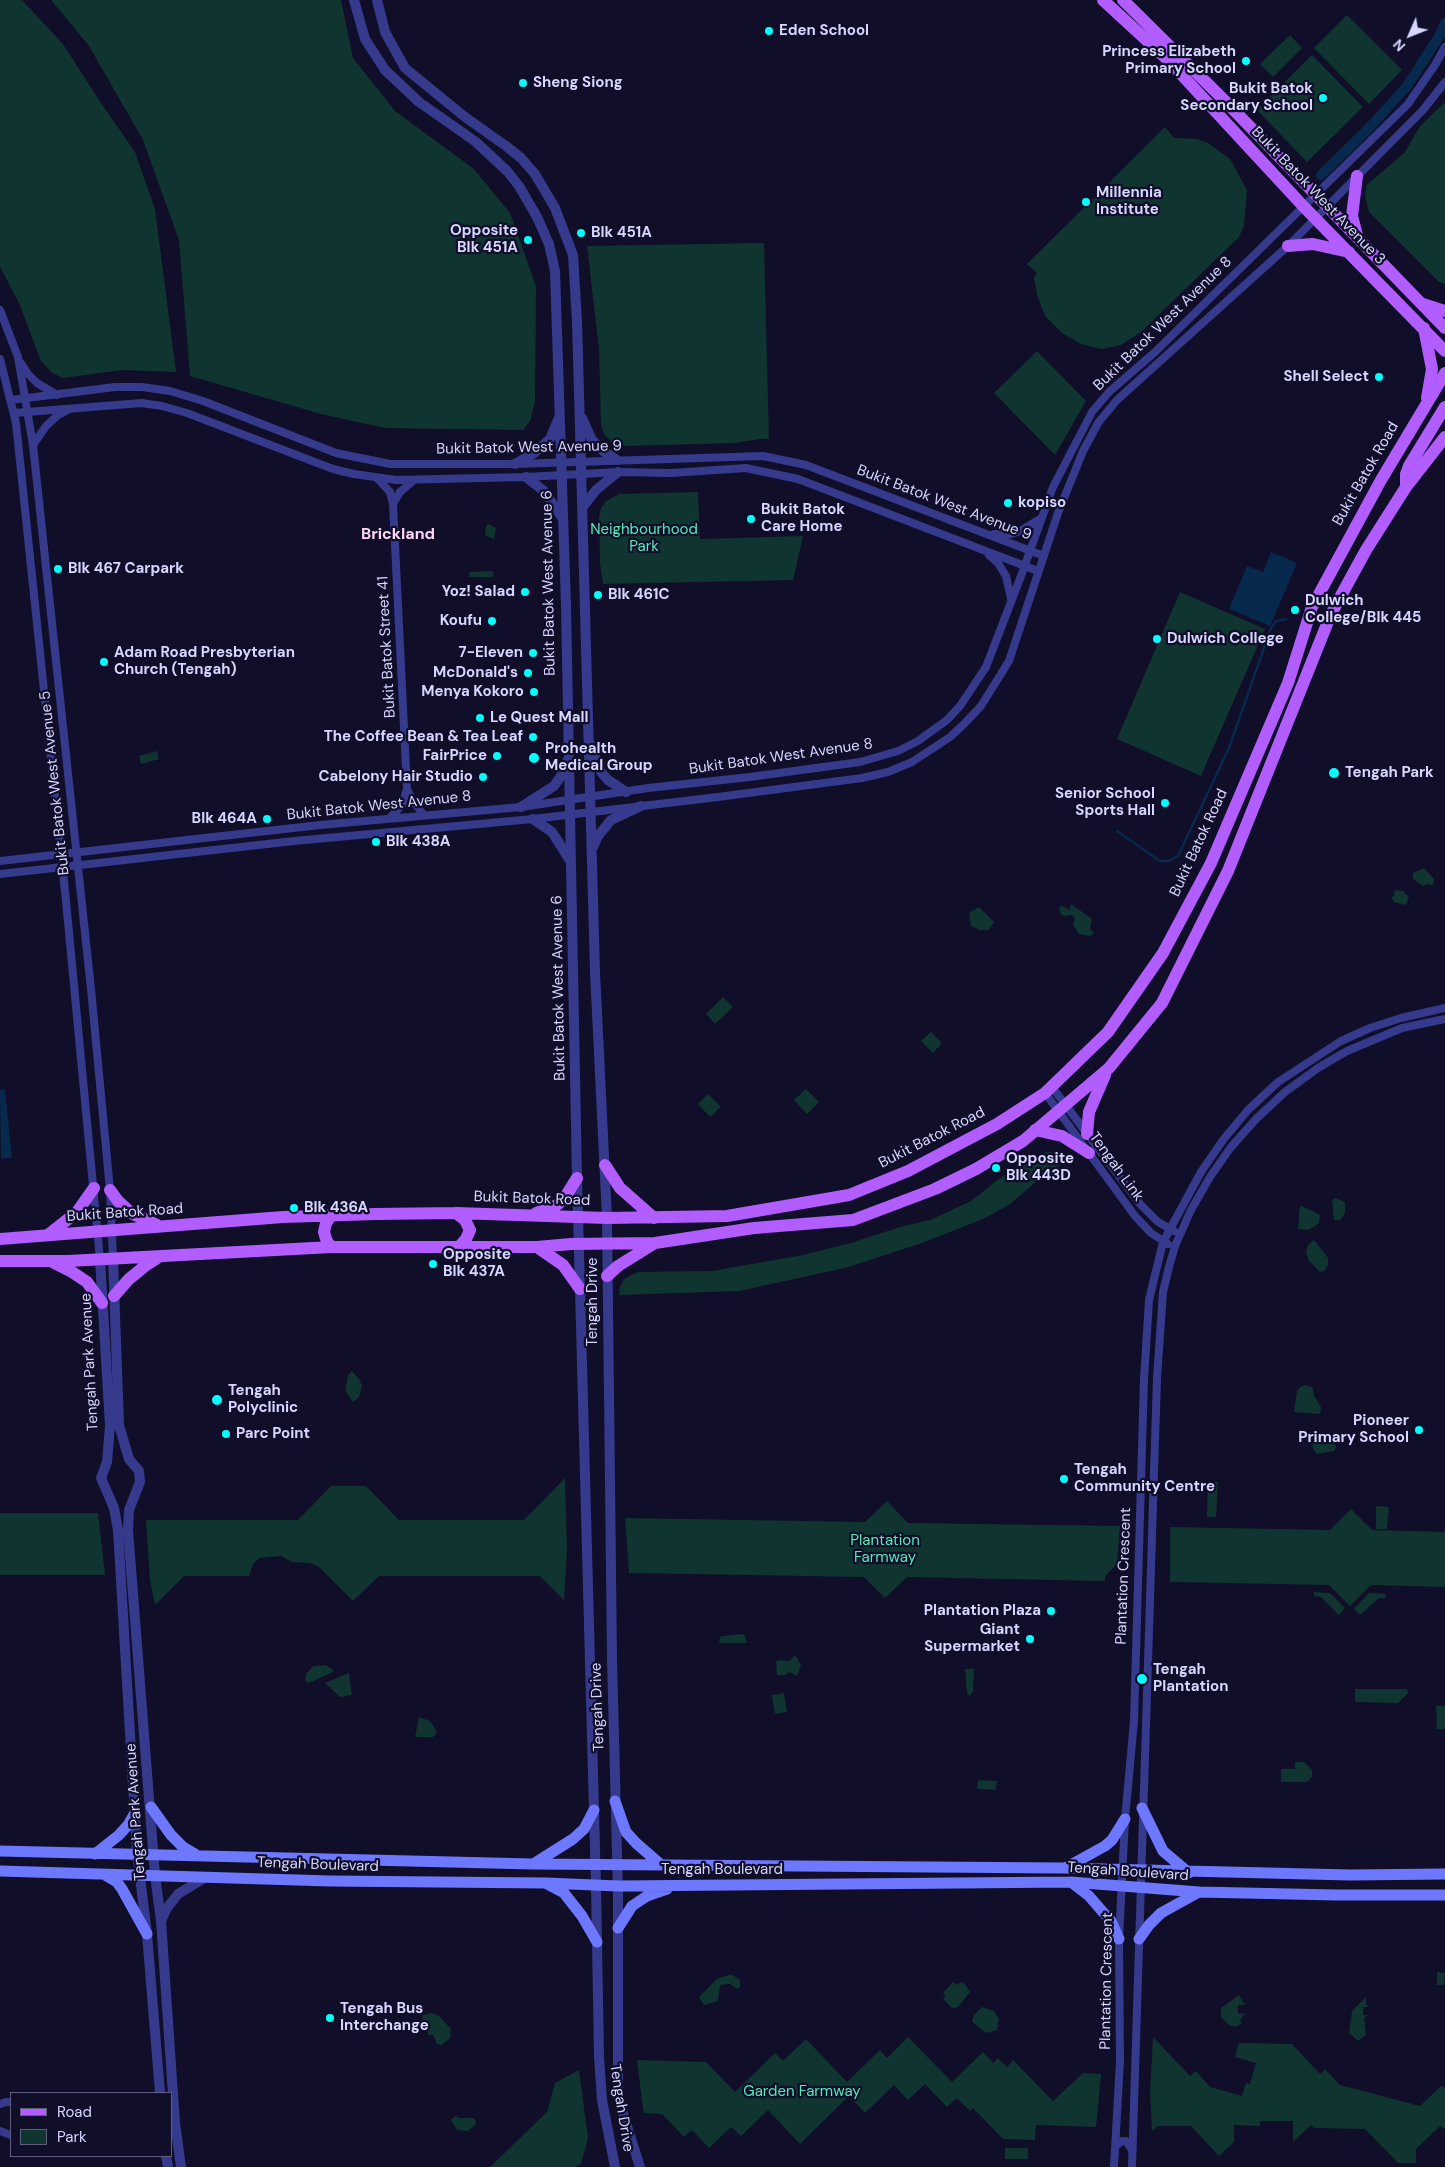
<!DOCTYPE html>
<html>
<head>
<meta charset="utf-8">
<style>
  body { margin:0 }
  #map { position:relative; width:1445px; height:2167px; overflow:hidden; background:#100e29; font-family:"DM Sans",sans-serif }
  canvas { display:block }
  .legend { position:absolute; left:10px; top:2092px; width:162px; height:65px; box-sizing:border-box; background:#100e29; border:1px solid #5f5e7f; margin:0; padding:6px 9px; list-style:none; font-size:15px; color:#d6d6ff }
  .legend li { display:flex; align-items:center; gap:10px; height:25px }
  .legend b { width:25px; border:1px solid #5f5e7f }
  .north { position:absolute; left:1385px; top:10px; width:50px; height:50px; -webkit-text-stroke:4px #100e29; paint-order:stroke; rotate:226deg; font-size:14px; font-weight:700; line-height:20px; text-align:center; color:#d6d6ff }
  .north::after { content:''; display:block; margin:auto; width:18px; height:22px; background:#d6d6ff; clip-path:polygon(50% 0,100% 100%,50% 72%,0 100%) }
</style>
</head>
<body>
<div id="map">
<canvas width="1445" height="2167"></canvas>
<ul class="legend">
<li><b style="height:6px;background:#b25dff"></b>Road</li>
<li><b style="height:14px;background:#10342f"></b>Park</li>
</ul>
<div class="north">N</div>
</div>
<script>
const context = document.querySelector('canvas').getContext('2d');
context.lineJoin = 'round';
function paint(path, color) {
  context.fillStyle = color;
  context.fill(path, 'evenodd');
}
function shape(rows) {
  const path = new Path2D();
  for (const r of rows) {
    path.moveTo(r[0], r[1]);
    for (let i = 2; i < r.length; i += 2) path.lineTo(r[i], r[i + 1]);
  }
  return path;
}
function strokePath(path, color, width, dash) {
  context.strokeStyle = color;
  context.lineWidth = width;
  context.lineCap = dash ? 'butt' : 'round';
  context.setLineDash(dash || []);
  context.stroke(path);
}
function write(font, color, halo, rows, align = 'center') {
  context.font = font + ' "DM Sans",sans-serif';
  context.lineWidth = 4.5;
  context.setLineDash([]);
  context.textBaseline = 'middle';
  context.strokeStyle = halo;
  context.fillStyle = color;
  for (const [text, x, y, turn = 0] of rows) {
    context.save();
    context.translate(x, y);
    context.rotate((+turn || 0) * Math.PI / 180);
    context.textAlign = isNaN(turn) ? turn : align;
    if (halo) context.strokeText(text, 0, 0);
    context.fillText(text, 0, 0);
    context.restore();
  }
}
const green = shape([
  [0,0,22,0,63,44,101,103,135,152,155,209,176,372,122,370,63,378,52,373,41,361,19,303,0,267],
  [51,0,341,0,353,58,395,111,474,169,510,213,536,286,535,402,530,421,523,430,385,428,321,414,190,376,179,240,143,140,89,46],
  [1347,15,1402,70,1369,104,1314,48],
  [1290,35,1302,48,1273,77,1260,64],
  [1312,55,1363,107,1307,162,1257,110],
  [1445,102,1445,284,1439,282,1369,212,1365,196,1367,185,1405,152,1420,126],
  [1165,127,1174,138,1197,139,1208,143,1230,159,1247,190,1244,226,1239,237,1141,332,1121,345,1102,349,1081,344,1063,334,1045,316,1037,295,1034,278,1037,273,1027,264],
  [764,243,769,439,759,439,735,443,625,446,612,442,604,434,601,425,599,349,587,246],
  [1037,351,1086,401,1055,455,994,393],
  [698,492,700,539,803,536,793,580,603,584,600,563,599,517,601,508,606,501,619,494],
  [488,524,496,528,494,539,486,536,485,529],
  [492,571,494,575,492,577,469,577,470,572],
  [1180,592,1265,629,1201,776,1117,739],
  [157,751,159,759,141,764,139,756],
  [1424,868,1434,879,1433,885,1428,884,1423,886,1413,879,1413,873],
  [1395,890,1403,891,1409,897,1406,905,1394,902,1391,897,1394,896],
  [1071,904,1092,919,1090,929,1094,933,1090,936,1079,934,1073,925,1075,918,1071,915,1063,916,1060,913,1059,907,1063,906,1069,910],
  [977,908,980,908,994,922,989,930,980,930,971,926,969,913],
  [723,997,733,1007,715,1024,706,1014],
  [931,1032,942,1043,933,1053,921,1041],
  [806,1089,819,1102,807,1114,794,1100],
  [708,1094,721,1107,710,1117,698,1104],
  [1049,1152,1060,1153,1070,1158,1037,1181,1010,1204,983,1219,922,1243,845,1268,739,1291,619,1295,620,1287,624,1279,638,1272,712,1271,803,1255,851,1243,900,1227,930,1220,971,1201,1000,1178,1040,1153],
  [1335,1198,1345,1202,1345,1213,1340,1220,1334,1220,1332,1200],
  [1300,1205,1320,1215,1319,1223,1309,1230,1298,1229],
  [1314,1240,1328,1258,1328,1265,1324,1271,1320,1272,1309,1261,1306,1253,1308,1245],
  [352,1371,359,1379,362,1386,359,1397,353,1402,346,1392,346,1387,348,1375],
  [1305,1385,1313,1388,1314,1396,1321,1407,1320,1414,1294,1412,1297,1391,1300,1387],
  [1315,1437,1319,1437,1334,1443,1336,1447,1334,1451,1317,1454,1313,1449,1312,1440],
  [565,1478,567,1549,564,1600,540,1576,379,1576,353,1601,319,1567,310,1563,292,1562,281,1556,259,1558,253,1564,249,1576,184,1576,155,1605,150,1580,146,1520,298,1520,331,1486,366,1486,399,1520,524,1520],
  [1208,1482,1218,1482,1216,1517,1207,1517],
  [887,1501,908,1523,1120,1526,1117,1564,1105,1576,1105,1581,907,1577,885,1598,864,1577,629,1573,625,1518,865,1522],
  [1376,1506,1389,1507,1387,1529,1376,1529],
  [1351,1509,1372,1530,1445,1532,1445,1587,1371,1585,1350,1606,1329,1585,1170,1582,1170,1527,1330,1530],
  [0,1513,98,1513,105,1575,0,1575],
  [1314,1592,1330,1593,1345,1608,1339,1615,1321,1597,1314,1596],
  [1369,1593,1386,1594,1385,1598,1379,1598,1360,1615,1354,1609],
  [744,1634,747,1643,719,1643,721,1636],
  [795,1655,801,1665,797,1676,789,1672,785,1675,777,1675,776,1662,778,1660,789,1661],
  [326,1665,333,1670,333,1672,309,1683,305,1681,306,1674,313,1666],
  [965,1669,974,1669,973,1692,969,1696,967,1693],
  [349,1673,352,1695,340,1697,325,1683],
  [1355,1689,1406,1689,1409,1692,1398,1703,1355,1702],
  [784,1693,787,1712,775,1714,772,1695],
  [1436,1706,1445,1706,1445,1729,1437,1729],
  [419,1717,430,1721,437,1732,433,1737,415,1737],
  [1295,1762,1304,1762,1312,1770,1312,1777,1307,1782,1281,1782,1281,1769,1295,1769],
  [978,1780,997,1781,996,1790,977,1789],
  [1437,1972,1445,1973,1444,1985,1437,1985],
  [731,1974,740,1980,740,1987,737,1989,730,1984,720,1985,718,2001,704,2005,699,1997,717,1979],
  [953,1982,957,1985,961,1982,965,1984,970,1992,958,2007,952,2008,944,2000,945,1996,943,1993],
  [1239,1995,1245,2005,1238,2005,1238,2013,1246,2014,1242,2017,1240,2021,1242,2023,1238,2026,1230,2026,1221,2017,1221,2008],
  [1366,1997,1366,2004,1369,2007,1363,2007,1363,2015,1368,2015,1364,2018,1366,2035,1358,2041,1349,2033,1352,2011],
  [982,2007,994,2011,999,2019,997,2030,986,2033,972,2022,974,2015],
  [432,2013,439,2016,451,2029,450,2038,442,2045,437,2044,433,2035,429,2035,425,2027,426,2021,422,2019,423,2015],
  [908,2037,952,2082,983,2052,993,2063,998,2058,1007,2067,1013,2060,1053,2101,1083,2073,1101,2074,1096,2127,1036,2125,1035,2140,1003,2139,973,2108,970,2111,957,2098,947,2107,925,2084,908,2100,894,2085,865,2113,849,2096,800,2144,768,2110,741,2136,731,2127,709,2148,692,2130,684,2137,662,2114,644,2113,643,2109,637,2060,706,2062,735,2092,775,2053,783,2061,806,2039,847,2082,880,2050,887,2058],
  [1153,2037,1190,2076,1196,2071,1210,2087,1242,2096,1246,2083,1250,2084,1256,2063,1235,2057,1239,2043,1292,2044,1320,2074,1325,2069,1340,2085,1420,2106,1441,2086,1445,2087,1445,2129,1440,2126,1416,2149,1416,2163,1398,2163,1365,2129,1314,2128,1311,2125,1293,2142,1293,2121,1260,2121,1260,2126,1234,2125,1234,2142,1219,2156,1191,2126,1158,2126,1152,2131,1150,2093],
  [579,2070,588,2138,581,2164,575,2167,490,2167,547,2112,555,2083],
  [455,2116,460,2118,473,2118,476,2121,475,2125,468,2131,457,2130,451,2120],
  [1005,2148,1028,2148,1028,2159,1005,2159]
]);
const water = shape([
  [1271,552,1297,563,1270,626,1229,609,1247,566,1263,572],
  [5,1089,12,1158,1,1158,0,1090]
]);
const stream = shape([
  [1117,831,1160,861,1169,861,1178,856,1229,748,1271,628,1276,621,1286,619]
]);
const canal = shape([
  [1321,175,1370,127,1407,86,1440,35,1445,23]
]);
const minor = shape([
  [0,310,18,357,33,445,91,989,110,1190,113,1258],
  [0,359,16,423,66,901,100,1259],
  [20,362,28,374,37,383,57,395],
  [11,400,115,387,142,387,170,391,203,401,336,453,390,464,515,464,763,456,806,465,1044,556],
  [14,413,142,403,162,406,187,413,333,469,354,474,396,480,526,477,618,472,671,473,746,468,798,479,1038,571],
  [33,445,46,426,58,415,68,410],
  [377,478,390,492,393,504,407,789,402,805,390,818],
  [393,504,400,492,413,481],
  [994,534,1011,534,1020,531,1040,519],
  [989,555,998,563,1006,576,1011,599],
  [407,789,414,803,424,815],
  [0,861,320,825,521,807,648,788,750,777,860,762,898,751,918,741,947,720,960,706,986,667,1021,576,1053,487,1092,412,1109,392,1155,352,1408,104,1435,65,1445,47],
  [0,874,294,841,533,819,718,797,862,778,888,772,912,762,950,737,963,725,981,706,1009,661,1058,513,1083,451,1098,423,1117,400,1288,246,1423,110,1445,82],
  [1052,1087,1140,1204,1158,1222,1174,1231],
  [1045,1093,1135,1216,1151,1233,1168,1244],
  [0,2104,6,2102,11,2102],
  [0,2131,11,2135],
  [1116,2146,1122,2141,1126,2141,1132,2150],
  [1114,2167,1120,2061,1119,1939,1125,1819,1134,1721,1144,1379,1149,1300,1163,1242,1201,1172,1223,1140,1248,1110,1278,1082,1341,1041,1370,1028,1401,1018,1445,1008],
  [1132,2167,1157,1378,1163,1292,1169,1267,1175,1246,1191,1210,1210,1177,1231,1147,1256,1119,1285,1092,1318,1068,1347,1051,1402,1028,1445,1019]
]);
const tertiary = shape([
  [354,0,365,39,385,70,419,102,476,142,507,171,519,186,537,217,549,244,555,271,566,606,577,1178,596,1885,599,2057,602,2100,615,2167],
  [377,0,385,32,405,68,465,117,506,146,521,158,535,174,555,208,573,255,577,321,595,972,607,1218,612,1659,618,1893,618,2098,640,2167],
  [582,418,592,440,603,451,617,460],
  [515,464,534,453,550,439,558,420],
  [526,477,544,491,563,519],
  [582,508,596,490,618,472],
  [590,744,601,772,608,780,626,792],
  [521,807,554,786,561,776,567,761],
  [533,819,552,832,571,862],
  [593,847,598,836,611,820,641,806],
  [113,1258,119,1425,129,1459,139,1471,140,1482,129,1510,128,1530,155,1875,161,1921,175,2123,181,2167],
  [100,1259,110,1426,107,1462,101,1478,114,1508,118,1530,137,1853,147,1934,160,2093],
  [161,1921,167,1908,178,1894,206,1877],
  [166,2156,168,2167]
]);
const secondary = shape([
  [615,1801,626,1832,636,1843,660,1864],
  [151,1807,171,1835,183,1847,195,1854],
  [1142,1808,1163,1851,1189,1873],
  [0,1851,533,1864,1063,1868,1350,1875,1445,1874],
  [95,1854,119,1835,128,1825,135,1813],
  [535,1863,573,1839,584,1829,594,1810],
  [1067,1867,1105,1846,1112,1840,1125,1819],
  [0,1871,330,1881,546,1883,618,1886,1071,1882,1199,1892,1336,1895,1445,1895],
  [105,1875,117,1882,122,1889,147,1934],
  [1071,1882,1089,1896,1102,1911,1111,1921,1119,1939],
  [547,1884,564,1893,582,1916,597,1942],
  [618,1928,632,1906,647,1896,667,1889],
  [1139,1939,1149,1925,1161,1913,1199,1892]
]);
const primary = shape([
  [1103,0,1167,59,1304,207,1445,351],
  [1123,0,1226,102,1445,328],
  [1357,235,1352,216,1357,176],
  [1288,246,1313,244,1349,252],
  [1423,304,1445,311],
  [1424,328,1432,369,1427,398],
  [1406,487,1406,474,1409,466,1445,407],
  [1035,1130,1062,1136,1089,1153],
  [1087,1134,1089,1112,1105,1075],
  [605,1165,620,1188,654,1218],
  [110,1190,118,1201,131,1213,157,1225],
  [456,1213,465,1220,470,1230,466,1239,459,1247],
  [536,1213,557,1205,564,1199,577,1178],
  [331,1216,326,1223,324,1232,327,1242,332,1247],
  [48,1235,77,1212,94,1188],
  [0,1239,283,1217,375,1214,456,1213,607,1218,727,1216,849,1195,908,1171,997,1124,1045,1093,1108,1032,1163,953,1211,863,1288,683,1312,607,1381,480,1445,373],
  [537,1247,563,1265,580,1289],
  [0,1261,68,1261,332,1247,537,1247,571,1244,655,1243,754,1228,853,1220,935,1189,976,1169,1023,1141,1109,1068,1162,1003,1228,871,1331,614,1366,550,1406,487,1445,437],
  [54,1263,72,1272,87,1282,102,1303],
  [607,1276,618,1266,655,1243],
  [114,1296,129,1279,145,1266,159,1257]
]);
const markers = [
  [769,31,5,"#02fffe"],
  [1246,61,5,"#02fffe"],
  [523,83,5,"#02fffe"],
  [1323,98,5,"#02fffe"],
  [1086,202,5,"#02fffe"],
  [581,233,5,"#02fffe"],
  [528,240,5,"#02fffe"],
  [1379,377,5,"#02fffe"],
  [1008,503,5,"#02fffe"],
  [751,519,5,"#02fffe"],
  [58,569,5,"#02fffe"],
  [525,592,5,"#02fffe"],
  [598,595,5,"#02fffe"],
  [1295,610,5,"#02fffe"],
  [492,621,5,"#02fffe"],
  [1157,639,5,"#02fffe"],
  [533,653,5,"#02fffe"],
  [104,662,5,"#02fffe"],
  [528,673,5,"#02fffe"],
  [534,692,5,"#02fffe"],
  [480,718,5,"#02fffe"],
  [533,737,5,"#02fffe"],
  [497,756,5,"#02fffe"],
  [534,758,6,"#02fffe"],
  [1334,773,6,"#02fffe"],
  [483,777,5,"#02fffe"],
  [1165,803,5,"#02fffe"],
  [267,819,5,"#02fffe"],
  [376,842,5,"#02fffe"],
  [996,1168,5,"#02fffe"],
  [294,1208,5,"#02fffe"],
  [433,1264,5,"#02fffe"],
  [217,1400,6,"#02fffe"],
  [1419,1430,5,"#02fffe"],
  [226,1434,5,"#02fffe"],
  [1064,1479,5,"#02fffe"],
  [1051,1611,5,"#02fffe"],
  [1030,1639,5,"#02fffe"],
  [1142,1679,6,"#02fffe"],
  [330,2018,5,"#02fffe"]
];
const poiNames = [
  ["Eden School",779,31],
  ["Princess Elizabeth",1236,52,"right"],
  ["Primary School",1236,69,"right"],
  ["Sheng Siong",533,83],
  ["Bukit Batok",1313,89,"right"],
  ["Secondary School",1313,106,"right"],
  ["Millennia",1096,193],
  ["Institute",1096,210],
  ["Opposite",518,231,"right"],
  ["Blk 451A",518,248,"right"],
  ["Blk 451A",591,233],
  ["Shell Select",1369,377,"right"],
  ["kopiso",1018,503],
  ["Bukit Batok",761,510],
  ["Care Home",761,527],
  ["Blk 467 Carpark",68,569],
  ["Yoz! Salad",515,592,"right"],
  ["Blk 461C",608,595],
  ["Dulwich",1305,601],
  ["College/Blk 445",1305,618],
  ["Koufu",482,621,"right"],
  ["Dulwich College",1167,639],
  ["Adam Road Presbyterian",114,653],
  ["Church (Tengah)",114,670],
  ["7-Eleven",523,653,"right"],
  ["McDonald's",518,673,"right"],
  ["Menya Kokoro",524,692,"right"],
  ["Le Quest Mall",490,718],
  ["The Coffee Bean & Tea Leaf",523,737,"right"],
  ["Prohealth",545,749],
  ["Medical Group",545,766],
  ["FairPrice",487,756,"right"],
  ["Tengah Park",1345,773],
  ["Cabelony Hair Studio",473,777,"right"],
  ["Senior School",1155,794,"right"],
  ["Sports Hall",1155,811,"right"],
  ["Blk 464A",257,819,"right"],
  ["Blk 438A",386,842],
  ["Opposite",1006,1159],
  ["Blk 443D",1006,1176],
  ["Blk 436A",304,1208],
  ["Opposite",443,1255],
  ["Blk 437A",443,1272],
  ["Tengah",228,1391],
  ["Polyclinic",228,1408],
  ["Pioneer",1409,1421,"right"],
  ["Primary School",1409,1438,"right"],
  ["Parc Point",236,1434],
  ["Tengah",1074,1470],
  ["Community Centre",1074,1487],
  ["Plantation Plaza",1041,1611,"right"],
  ["Giant",1020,1630,"right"],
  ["Supermarket",1020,1647,"right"],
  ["Tengah",1153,1670],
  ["Plantation",1153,1687],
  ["Tengah Bus",340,2009],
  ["Interchange",340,2026]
];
const streetNames = [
  ["Bukit Batok West Avenue 3",1318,196,46],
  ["Bukit Batok West Avenue 8",1163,324,-44],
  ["Bukit Batok West Avenue 9",529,448,-1],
  ["Bukit Batok Road",1366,474,-60],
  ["Bukit Batok West Avenue 9",944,503,21],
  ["Bukit Batok West Avenue 6",549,583,-91],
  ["Bukit Batok Street 41",387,647,-93],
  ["Bukit Batok West Avenue 8",781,757,-8],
  ["Bukit Batok West Avenue 5",55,783,-96],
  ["Bukit Batok West Avenue 8",379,806,-6],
  ["Bukit Batok Road",1199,843,-65],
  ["Bukit Batok West Avenue 6",559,988,-91],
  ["Bukit Batok Road",932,1138,-27],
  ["Tengah Link",1116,1167,54],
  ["Bukit Batok Road",532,1199,2],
  ["Bukit Batok Road",125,1213,-4],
  ["Tengah Drive",593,1302,-90],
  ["Tengah Park Avenue",90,1362,-93],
  ["Plantation Crescent",1124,1576,-88],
  ["Tengah Drive",598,1707,-92],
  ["Tengah Park Avenue",136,1812,-94],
  ["Tengah Boulevard",318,1865,2],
  ["Tengah Boulevard",722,1870],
  ["Tengah Boulevard",1128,1872,4],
  ["Plantation Crescent",1107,1981,-89],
  ["Tengah Drive",621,2108,81]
];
const parkNames = [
  ["Neighbourhood",644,530],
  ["Park",644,547],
  ["Plantation",885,1541],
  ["Farmway",885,1558],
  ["Garden Farmway",802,2092]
];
const neighbourhoodNames = [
  ["Brickland",398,535]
];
paint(green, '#10342f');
paint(water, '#08294e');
strokePath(stream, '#08294e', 2.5);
strokePath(canal, '#08294e', 10);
strokePath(minor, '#353a8c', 8);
strokePath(tertiary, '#353a8c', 10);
strokePath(secondary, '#6d78ff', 11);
strokePath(primary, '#b25dff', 12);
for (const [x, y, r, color] of markers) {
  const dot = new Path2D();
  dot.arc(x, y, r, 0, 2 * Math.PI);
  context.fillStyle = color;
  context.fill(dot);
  strokePath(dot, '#100e29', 2);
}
write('bold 15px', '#d6d6ff', '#100e29', poiNames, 'left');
write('15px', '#d6d6ff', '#100e29', streetNames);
write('15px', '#57eab6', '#100e29', parkNames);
write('bold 16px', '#ffd8f5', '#100e29', neighbourhoodNames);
</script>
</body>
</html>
